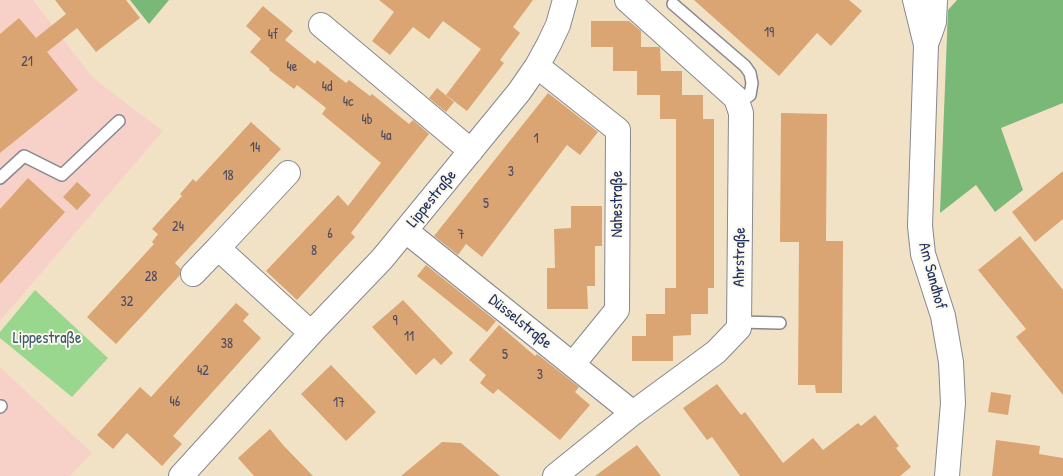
<!DOCTYPE html>
<html>
<head>
<meta charset="utf-8">
<style>
  body { margin:0 }
  canvas { display:block; background:#f2e2c5 }
</style>
</head>
<body>
<canvas width="1063" height="476"></canvas>
<script>
const context = document.querySelector('canvas').getContext('2d');
context.lineJoin = 'round';
function paint(path, color) {
  context.fillStyle = color;
  context.fill(path, 'evenodd');
}
function shape(rows) {
  const path = new Path2D();
  for (const r of rows) {
    path.moveTo(r[0], r[1]);
    for (let i = 2; i < r.length; i += 2) path.lineTo(r[i], r[i + 1]);
  }
  return path;
}
function strokePath(path, color, width, dash) {
  context.strokeStyle = color;
  context.lineWidth = width;
  context.lineCap = dash ? 'butt' : 'round';
  context.setLineDash(dash || []);
  context.stroke(path);
}
function write(font, color, halo, rows, align = 'center') {
  context.font = font + ' "Patrick Hand",sans-serif';
  context.lineWidth = 4;
  context.setLineDash([]);
  context.textBaseline = 'middle';
  context.strokeStyle = halo;
  context.fillStyle = color;
  for (const [text, x, y, turn = 0] of rows) {
    context.save();
    context.translate(x, y);
    context.rotate((+turn || 0) * Math.PI / 180);
    context.textAlign = isNaN(turn) ? turn : align;
    if (halo) context.strokeText(text, 0, 0);
    context.fillText(text, 0, 0);
    context.restore();
  }
}
const built = shape([
  [0,0,33,0,93,78,163,131,0,321],
  [0,367,92,453,70,476,0,476]
]);
const green = shape([
  [35,290,108,358,72,397,0,338,0,332]
]);
const forest = shape([
  [130,0,169,0,149,24],
  [957,0,1063,0,1063,103,1001,128,1023,190,995,212,976,185,940,213,948,10]
]);
const building = shape([
  [55,0,126,0,140,18,96,52,77,28,47,52,78,90,0,153,0,34,19,18,36,38,66,14],
  [379,0,533,0,513,27,520,33,500,60,504,63,467,111,446,95,481,49,443,21,429,39,413,27,390,55,372,41,394,12],
  [694,0,849,0,862,11,831,46,817,33,779,76],
  [263,6,293,31,285,40,315,64,317,60,346,83,349,80,370,96,372,94,409,124,413,120,429,134,351,233,355,237,297,300,266,271,338,195,348,206,381,163,322,114,326,108,297,85,294,89,269,70,270,69,250,52,261,39,246,26],
  [591,21,629,21,641,31,641,47,659,47,660,48,661,71,682,71,682,95,703,95,703,119,714,119,714,288,708,288,708,314,691,314,691,335,673,336,673,361,632,361,632,336,646,336,646,314,665,314,665,288,676,288,676,119,660,119,660,95,637,95,637,71,613,71,613,47,591,47],
  [437,88,454,102,446,112,429,98],
  [548,93,598,132,580,155,567,145,482,257,466,244,458,255,434,236],
  [781,113,827,114,826,241,843,241,842,393,816,393,815,385,798,385,799,242,780,242],
  [251,122,281,149,175,263,181,269,180,275,116,344,87,317,154,244,152,242,158,234,152,229,182,196,180,194,193,179,196,182],
  [1063,171,1063,219,1035,242,1012,212],
  [28,178,65,212,0,284,0,209],
  [77,182,91,195,77,210,63,197],
  [571,206,602,206,602,246,595,246,595,286,587,286,588,309,547,309,547,268,555,268,554,229,571,228],
  [1020,236,1063,290,1063,395,1016,337,1026,329,978,270],
  [426,265,496,321,487,332,417,276],
  [403,300,453,353,441,365,434,358,416,375,372,327],
  [236,303,249,314,243,321,261,338,173,436,182,444,162,466,127,433,113,449,97,435,140,387,151,397],
  [499,325,535,356,537,354,579,387,575,392,590,405,560,440,498,389,493,394,480,383,486,375,469,360],
  [331,365,376,412,346,441,301,394],
  [717,384,741,415,745,412,783,463,813,438,823,450,858,423,861,426,875,415,899,446,896,448,911,467,900,476,740,476,712,437,707,440,683,408],
  [991,392,1011,395,1008,415,988,412],
  [270,429,283,445,313,476,254,476,238,458],
  [996,440,1040,446,1039,454,1063,458,1063,476,992,476],
  [442,442,461,443,500,476,401,476],
  [637,445,661,476,595,476]
]);
const lane = shape([
  [673,4,745,66,750,73,752,83,750,95,738,104],
  [0,178,24,156,62,175,119,121],
  [739,322,780,323],
  [0,407,1,406]
]);
const street = shape([
  [915,0,926,45,920,226,923,254,943,316,951,362,953,403,947,476],
  [321,25,471,151],
  [928,39,934,22,935,0],
  [537,66,618,130,617,310,573,364],
  [288,173,218,248,311,333],
  [406,231,633,413],
  [193,274,218,248],
  [181,476,314,330,382,259,519,92,537,66,549,44,558,25,565,0],
  [555,476,633,413,716,352,739,328,741,113,736,98,627,0]
]);
const numberNames = [
  ["19",769,33],
  ["4f",273,35],
  ["21",27,62],
  ["4e",292,67],
  ["4d",327,87],
  ["4c",348,102],
  ["4b",367,120],
  ["4a",386,136],
  ["1",536,139],
  ["14",255,148],
  ["3",511,172],
  ["18",228,176],
  ["5",486,204],
  ["24",178,227],
  ["6",330,234],
  ["7",461,235],
  ["8",314,251],
  ["28",151,277],
  ["32",127,302],
  ["9",395,321],
  ["11",409,337],
  ["38",227,344],
  ["5",505,355],
  ["42",203,371],
  ["3",540,375],
  ["46",175,402],
  ["17",339,403]
];
const streetNames = [
  ["Lippestraße",432,199,-51],
  ["Nahestraße",618,204,-90],
  ["Ahrstraße",740,257,-89],
  ["Am Sandhof",932,276,75],
  ["Düsselstraße",520,322,39]
];
const parkNames = [
  ["Lippestraße",47,339]
];
paint(built, '#f7d1c8');
paint(green, '#98d78d');
paint(forest, '#7ab878');
paint(building, '#dba473');
strokePath(lane, '#868892', 14);
strokePath(street, '#868892', 26);
strokePath(lane, '#fff', 11);
strokePath(street, '#fff', 24);
write('14px', '#4b4c63', null, numberNames);
write('16px', '#1b2f5e', '#fbf7ec', streetNames);
write('16px', '#3a596a', '#fbf7ec', parkNames);
</script>
</body>
</html>
